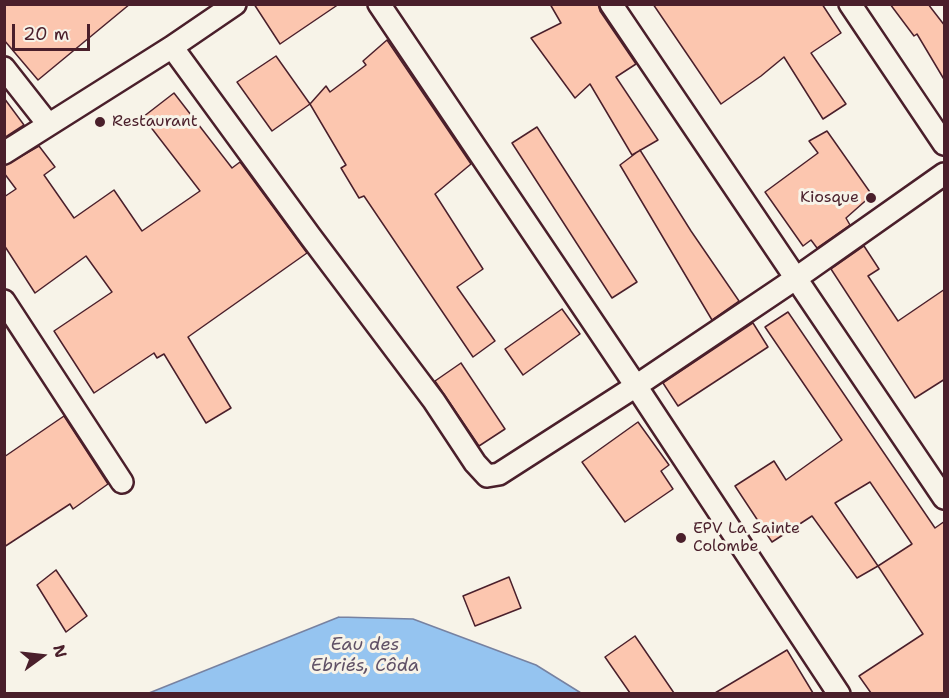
<!DOCTYPE html>
<html>
<head>
<meta charset="utf-8">
<style>
  body { margin:0 }
  #map { position:relative; width:949px; height:698px; overflow:hidden; background:#f7f3e8; font-family:"Shantell Sans",sans-serif }
  canvas { display:block }
  .frame { position:absolute; inset:0; border:6px solid #4a1f2b; pointer-events:none }
  .north { position:absolute; left:12px; top:626px; width:60px; height:60px; -webkit-text-stroke:4px #f7f3e8; paint-order:stroke; rotate:75deg; font-size:16px; font-weight:700; line-height:24px; text-align:center; color:#4a1f2b }
  .north::after { content:''; display:block; margin:auto; width:21px; height:27px; background:#4a1f2b; clip-path:polygon(50% 0,100% 100%,50% 72%,0 100%) }
  .scale { position:absolute; left:12px; top:24px; width:78px; height:27px; box-sizing:border-box; border:3px solid #4a1f2b; border-top:0; padding-left:8px; font-size:18px; line-height:21px; white-space:nowrap; color:#4a1f2b; -webkit-text-stroke:4px #f7f3e8; paint-order:stroke }
</style>
</head>
<body>
<div id="map">
<canvas width="949" height="698"></canvas>
<div class="frame"></div>
<div class="north">N</div>
<div class="scale">20 m</div>
</div>
<script>
const context = document.querySelector('canvas').getContext('2d');
context.lineJoin = 'round';
function paint(path, color) {
  context.fillStyle = color;
  context.fill(path, 'evenodd');
}
function shape(rows) {
  const path = new Path2D();
  for (const r of rows) {
    path.moveTo(r[0], r[1]);
    for (let i = 2; i < r.length; i += 2) path.lineTo(r[i], r[i + 1]);
  }
  return path;
}
function strokePath(path, color, width, dash) {
  context.strokeStyle = color;
  context.lineWidth = width;
  context.lineCap = dash ? 'butt' : 'round';
  context.setLineDash(dash || []);
  context.stroke(path);
}
function write(font, color, halo, rows, align = 'center') {
  context.font = font + ' "Shantell Sans",sans-serif';
  context.lineWidth = 6;
  context.setLineDash([]);
  context.textBaseline = 'middle';
  context.strokeStyle = halo;
  context.fillStyle = color;
  for (const [text, x, y, turn = 0] of rows) {
    context.save();
    context.translate(x, y);
    context.rotate((+turn || 0) * Math.PI / 180);
    context.textAlign = isNaN(turn) ? turn : align;
    if (halo) context.strokeText(text, 0, 0);
    context.fillText(text, 0, 0);
    context.restore();
  }
}
const water = shape([
  [339,617,413,619,536,665,581,693,149,693,339,617]
]);
const building = shape([
  [4,4,130,4,38,80,4,40,4,4],
  [254,4,339,4,280,44,254,4],
  [550,4,598,4,600,11,636,64,616,77,658,140,632,155,590,84,575,98,531,38,561,23,550,4],
  [653,4,822,4,841,33,811,53,846,104,823,119,784,57,761,76,721,104,653,4],
  [890,4,928,4,945,26,945,81,917,34,914,36,890,4],
  [387,40,471,164,435,194,483,269,457,287,495,341,473,357,364,196,359,198,341,168,346,165,310,104,272,131,237,82,276,56,310,104,326,86,330,92,366,65,363,61,387,40],
  [174,93,232,168,240,162,307,253,188,337,231,408,206,423,164,354,157,358,154,353,94,393,54,331,112,292,86,256,35,293,4,245,4,197,16,189,4,173,4,166,39,146,55,167,44,175,74,218,114,190,142,231,200,191,143,117,174,93],
  [4,98,24,125,4,138,4,98],
  [537,127,637,282,612,298,512,143,537,127],
  [827,131,872,195,846,218,850,225,817,248,811,240,803,246,765,192,818,153,809,141,827,131],
  [640,150,691,231,739,301,712,320,620,165,640,150],
  [864,246,879,269,868,276,898,321,945,289,945,379,915,398,831,269,864,246],
  [562,309,580,334,523,375,505,349,562,309],
  [788,312,935,528,945,521,945,693,871,693,859,676,923,634,878,566,857,578,812,516,772,542,735,486,774,461,786,480,842,440,765,327,788,312],
  [870,482,912,544,878,566,835,503,870,482],
  [753,323,768,347,678,406,663,383,753,323],
  [461,363,505,429,479,446,435,381,461,363],
  [64,416,108,484,73,509,70,504,4,547,4,457,64,416],
  [638,422,669,465,661,471,673,489,625,522,582,462,638,422],
  [56,570,87,616,66,632,37,585,56,570],
  [509,577,521,608,475,626,463,596,509,577],
  [635,636,674,693,630,693,605,657,635,636],
  [787,650,813,693,715,693,787,650]
]);
const street = shape([
  [379,4,636,386,839,694],
  [611,4,944,498],
  [850,4,944,144],
  [172,47,310,236,434,401,475,463,487,476,499,474,636,386,795,279,944,174],
  [4,68,48,124],
  [4,153,172,47,235,4],
  [4,301,122,482]
]);
const markers = [
  [100,122,6,"#4a1f2b"],
  [871,198,6,"#4a1f2b"],
  [681,538,6,"#4a1f2b"]
];
const poiNames = [
  ["Restaurant",112,122],
  ["Kiosque",859,198,"right"],
  ["EPV La Sainte",693,529],
  ["Colombe",693,547]
];
const waterNames = [
  ["Eau des",365,645],
  ["Ebriés, Côda",365,666]
];
paint(water, '#95c4f0');
strokePath(water, '#7782a1', 1.5);
paint(building, '#fcc6af');
strokePath(building, '#4a1f2b', 1.5);
strokePath(street, '#4a1f2b', 26);
strokePath(street, '#f7f3e8', 21);
for (const [x, y, r, color] of markers) {
  const dot = new Path2D();
  dot.arc(x, y, r, 0, 2 * Math.PI);
  context.fillStyle = color;
  context.fill(dot);
  strokePath(dot, '#f7f3e8', 2);
}
write('16px', '#4a1f2b', '#f7f3e8', poiNames, 'left');
write('italic 18px', '#605166', '#f7f3e8', waterNames);
</script>
</body>
</html>
